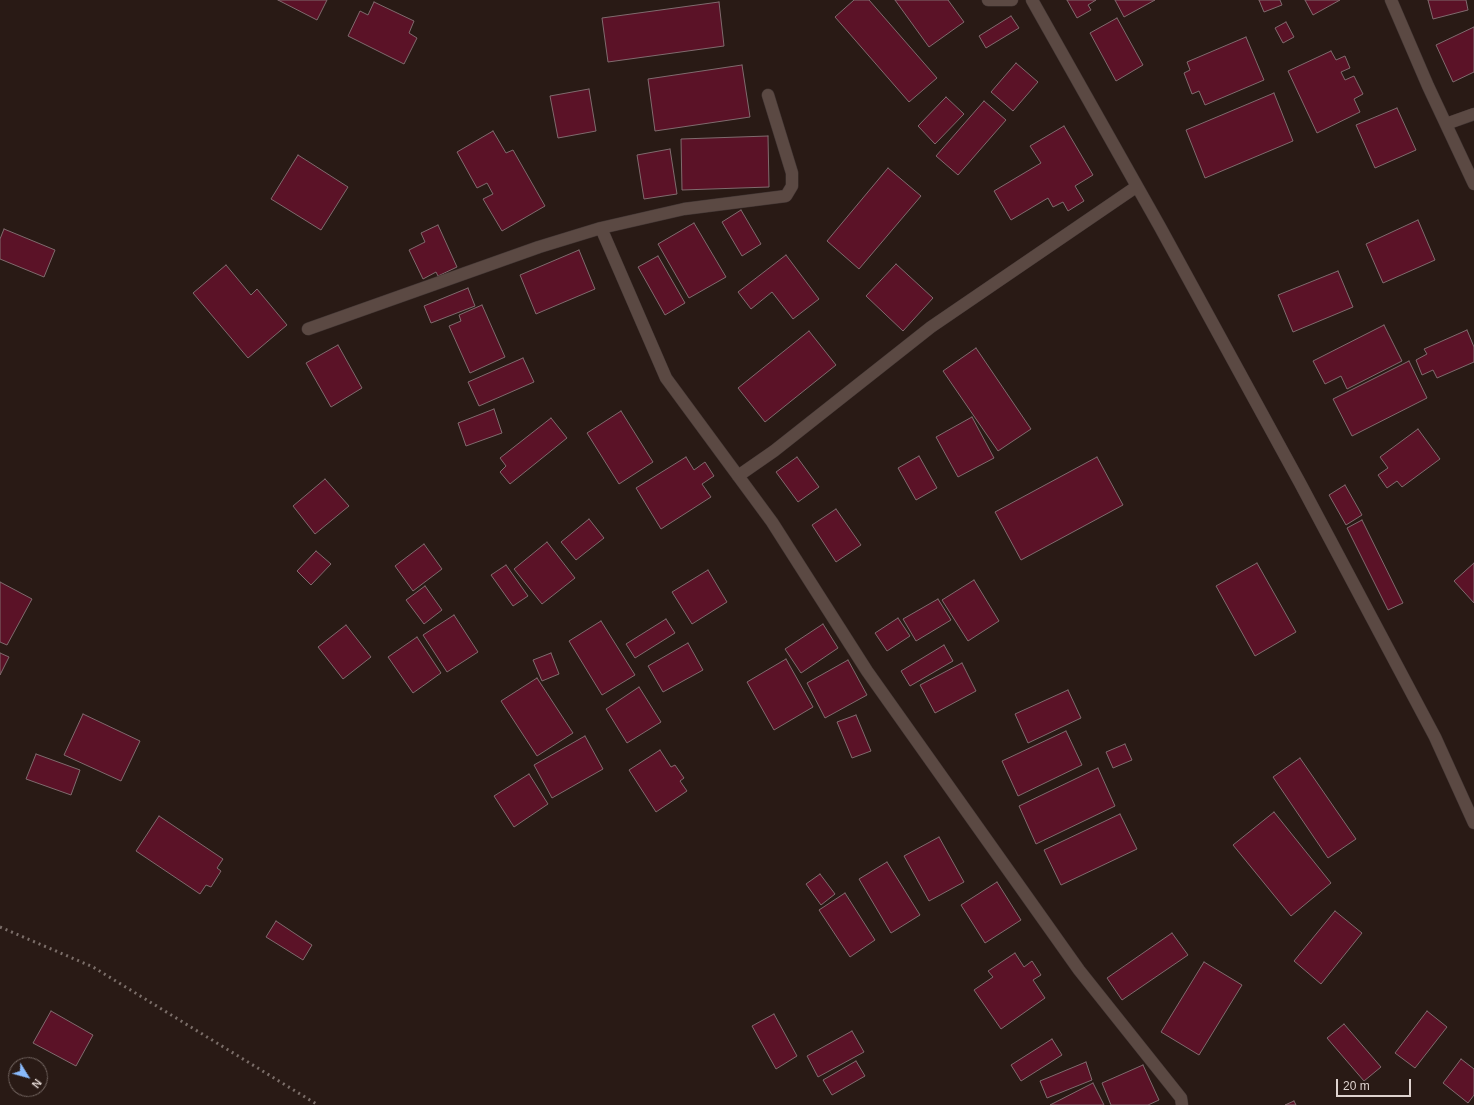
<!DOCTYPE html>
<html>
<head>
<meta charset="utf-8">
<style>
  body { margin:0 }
  #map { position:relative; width:1474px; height:1105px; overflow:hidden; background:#291a15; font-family:Helvetica,sans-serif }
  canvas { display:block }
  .north { position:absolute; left:8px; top:1057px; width:40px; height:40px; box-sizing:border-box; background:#291a15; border:1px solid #71645f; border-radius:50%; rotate:127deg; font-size:11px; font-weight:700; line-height:16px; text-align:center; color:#ded3cf }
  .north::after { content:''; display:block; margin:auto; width:14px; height:18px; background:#89bafc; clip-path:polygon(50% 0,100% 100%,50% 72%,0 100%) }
  .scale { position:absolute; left:1336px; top:1079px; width:75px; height:18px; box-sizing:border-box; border:2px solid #ded3cf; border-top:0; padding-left:5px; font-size:12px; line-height:14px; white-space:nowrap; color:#ded3cf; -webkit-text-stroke:3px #291a15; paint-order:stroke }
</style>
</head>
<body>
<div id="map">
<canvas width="1474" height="1105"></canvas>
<div class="north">N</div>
<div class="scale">20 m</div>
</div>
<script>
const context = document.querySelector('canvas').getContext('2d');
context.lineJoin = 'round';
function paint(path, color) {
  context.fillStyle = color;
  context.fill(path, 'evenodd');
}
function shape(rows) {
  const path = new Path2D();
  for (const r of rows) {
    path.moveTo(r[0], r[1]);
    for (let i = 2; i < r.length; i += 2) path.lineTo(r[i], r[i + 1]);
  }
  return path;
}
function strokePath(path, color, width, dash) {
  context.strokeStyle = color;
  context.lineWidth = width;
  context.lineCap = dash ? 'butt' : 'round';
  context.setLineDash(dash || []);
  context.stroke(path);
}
const building = shape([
  [278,0,327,0,317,20,278,0],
  [854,0,869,0,937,78,909,102,835,17,854,0],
  [895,0,948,0,964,22,929,47,895,0],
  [1067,0,1096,0,1088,5,1091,10,1077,18,1067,0],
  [1115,0,1155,0,1124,17,1115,0],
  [1259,0,1280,0,1282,5,1264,12,1259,0],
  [1305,0,1340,0,1313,15,1305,0],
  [1428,0,1466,0,1468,10,1433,19,1428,0],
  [374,2,414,21,409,33,417,38,404,64,348,36,360,11,368,15,374,2],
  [719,2,724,46,608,62,602,18,719,2],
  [1011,16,1019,28,986,48,979,36,1011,16],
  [1117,18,1143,65,1116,81,1090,33,1117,18],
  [1286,22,1294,37,1283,43,1275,28,1286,22],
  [1474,27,1474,72,1453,82,1436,45,1474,27],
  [1246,37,1264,80,1205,105,1199,91,1192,94,1184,73,1190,70,1187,62,1246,37],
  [1331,51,1336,60,1345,56,1350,68,1341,72,1345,80,1354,76,1363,94,1354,99,1360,112,1317,133,1288,71,1331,51],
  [1016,63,1038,82,1013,111,991,92,1016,63],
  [742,65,750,117,655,131,648,79,742,65],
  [589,89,596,131,558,138,550,96,589,89],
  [1274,93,1293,141,1205,178,1186,130,1274,93],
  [946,97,964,114,935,144,918,126,946,97],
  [984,101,1006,120,958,175,936,156,984,101],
  [1397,108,1416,150,1375,168,1356,125,1397,108],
  [1064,126,1093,175,1075,186,1084,201,1068,211,1063,202,1053,207,1048,198,1011,220,994,191,1041,163,1030,146,1064,126],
  [493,131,506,153,513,150,545,206,502,231,483,199,493,194,487,183,477,188,457,152,493,131],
  [768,136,769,187,682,190,681,139,768,136],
  [670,149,677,194,644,199,637,155,670,149],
  [298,155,348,187,321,230,271,199,298,155],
  [888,168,921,196,859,269,827,241,888,168],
  [741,210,761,244,742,256,722,222,741,210],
  [1418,220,1435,260,1383,283,1366,244,1418,220],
  [694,223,726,277,689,298,658,244,694,223],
  [438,225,457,267,438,276,436,272,423,279,409,250,425,242,421,233,438,225],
  [4,229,55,250,44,277,0,259,0,239,4,229],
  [579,250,595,289,536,314,520,275,579,250],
  [786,255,819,299,793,319,772,292,751,309,738,292,786,255],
  [658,256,685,303,665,315,638,267,658,256],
  [896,264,933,298,903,331,866,296,896,264],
  [226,265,251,295,257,289,287,325,248,358,193,293,226,265],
  [1338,271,1353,307,1293,332,1278,295,1338,271],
  [468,288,475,306,431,323,424,306,468,288],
  [482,305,505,357,470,373,449,326,461,321,459,315,482,305],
  [1384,325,1402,361,1347,389,1341,376,1325,384,1313,361,1384,325],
  [1467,330,1474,347,1474,362,1437,378,1433,370,1422,375,1416,360,1427,354,1424,349,1467,330],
  [809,331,836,365,765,422,738,388,809,331],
  [338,345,362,388,331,407,306,363,338,345],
  [976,348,1031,429,998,451,943,371,976,348],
  [523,358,534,382,479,406,468,382,523,358],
  [1409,361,1427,398,1352,436,1333,399,1409,361],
  [494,409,502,433,466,446,458,423,494,409],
  [621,411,653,462,619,484,587,433,621,411],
  [972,417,994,458,958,477,936,437,972,417],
  [551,418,567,438,510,484,500,472,506,466,500,458,551,418],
  [1418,429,1440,459,1402,487,1397,481,1387,488,1378,475,1388,468,1380,457,1418,429],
  [919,456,937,488,916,500,898,468,919,456],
  [686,457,694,470,705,462,714,476,702,484,711,497,661,529,636,488,686,457],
  [797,457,819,487,798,502,776,472,797,457],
  [1097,457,1123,505,1021,560,995,512,1097,457],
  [325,479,349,506,315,534,293,506,325,479],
  [1345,485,1362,515,1346,525,1329,495,1345,485],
  [836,509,861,545,836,562,812,525,836,509],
  [589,519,604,538,576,560,561,542,589,519],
  [1362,520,1403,603,1388,610,1347,528,1362,520],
  [547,542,575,578,542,604,514,569,547,542],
  [424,544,442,569,413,591,395,566,424,544],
  [316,551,331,564,311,585,297,571,316,551],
  [1257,563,1296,632,1255,656,1216,586,1257,563],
  [1474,563,1474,603,1454,581,1474,563],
  [506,565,528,596,513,606,491,575,506,565],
  [708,570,727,602,692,624,672,592,708,570],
  [974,580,999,621,968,641,942,600,974,580],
  [0,582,32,599,7,645,0,642,0,582],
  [425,586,442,610,424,624,406,600,425,586],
  [938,599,951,620,916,641,903,619,938,599],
  [454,615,478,652,447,672,423,635,454,615],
  [898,618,910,636,887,651,875,633,898,618],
  [666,619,675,633,635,658,626,644,666,619],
  [601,621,635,675,602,695,569,641,601,621],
  [823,624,838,648,801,673,785,649,823,624],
  [346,625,371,657,343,679,318,647,346,625],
  [417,637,441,673,413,693,388,657,417,637],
  [688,643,703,670,663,692,648,666,688,643],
  [944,645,953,661,910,686,901,671,944,645],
  [0,653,9,657,0,675,0,653],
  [551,653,559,674,542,681,533,660,551,653],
  [786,659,813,707,774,730,747,682,786,659],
  [848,660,867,695,825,718,807,683,848,660],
  [962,663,976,691,935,713,920,685,962,663],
  [537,678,573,733,537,756,501,701,537,678],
  [639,687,661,722,627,743,606,709,639,687],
  [1068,690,1081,718,1028,743,1015,714,1068,690],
  [83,714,140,741,121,781,64,755,83,714],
  [856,715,871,751,852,758,837,722,856,715],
  [1066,731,1082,765,1018,796,1002,761,1066,731],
  [585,736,603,769,552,798,534,765,585,736],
  [1125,744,1132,760,1113,768,1106,752,1125,744],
  [660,750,671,767,675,765,684,778,680,781,687,791,656,812,629,770,660,750],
  [36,754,80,770,71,795,26,779,36,754],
  [1300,758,1356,839,1328,858,1273,777,1300,758],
  [1098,768,1115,806,1036,844,1019,806,1098,768],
  [529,774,548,804,514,827,494,796,529,774],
  [1274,812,1331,883,1291,916,1233,845,1274,812],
  [1120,814,1137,849,1061,885,1044,850,1120,814],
  [159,816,223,859,217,868,221,871,211,887,206,885,200,894,136,851,159,816],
  [939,837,964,882,929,901,904,856,939,837],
  [887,862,920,915,891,933,859,879,887,862],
  [820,874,835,894,821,905,806,884,820,874],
  [997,882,1021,920,985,943,961,905,997,882],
  [845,893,875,940,850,957,819,910,845,893],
  [1335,911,1362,933,1321,984,1294,961,1335,911],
  [276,921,312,945,303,960,266,937,276,921],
  [1172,933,1188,955,1122,1000,1107,978,1172,933],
  [1015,953,1024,967,1032,961,1041,975,1033,980,1045,998,1001,1029,974,990,993,977,988,971,1015,953],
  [1204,962,1242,985,1199,1055,1161,1032,1204,962],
  [51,1011,93,1035,76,1066,33,1043,51,1011],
  [1427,1011,1447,1027,1415,1068,1395,1053,1427,1011],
  [774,1014,797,1056,776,1069,752,1026,774,1014],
  [1344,1024,1381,1067,1364,1081,1327,1038,1344,1024],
  [852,1031,864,1052,818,1077,807,1056,852,1031],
  [1052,1039,1062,1055,1021,1081,1011,1065,1052,1039],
  [1461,1059,1474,1069,1474,1095,1468,1103,1443,1083,1461,1059],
  [856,1061,865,1076,832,1095,823,1080,856,1061],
  [1086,1062,1092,1080,1047,1098,1040,1081,1086,1062],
  [1143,1065,1159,1100,1148,1105,1111,1105,1102,1083,1143,1065],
  [1093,1083,1104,1105,1050,1105,1093,1083],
  [1294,1101,1296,1105,1285,1105,1294,1101]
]);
const minor = shape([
  [988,0,1012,0],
  [1032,0,1160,227,1300,483,1435,737,1474,823],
  [1391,0,1428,86,1474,184],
  [1446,124,1474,114],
  [601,228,666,378,772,522,867,671,1079,970,1181,1098,1182,1105],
  [308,329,539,247,601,228,684,209,786,196,792,186,792,173,768,95],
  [738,476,774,451,931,327,1136,187]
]);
const rail = shape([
  [0,927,93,967,318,1105]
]);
paint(building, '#5b1227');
strokePath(building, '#806b6e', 1);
strokePath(minor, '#423634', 13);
strokePath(minor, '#5b4943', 12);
strokePath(rail, '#7b6e69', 3, [2, 4]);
</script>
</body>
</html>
